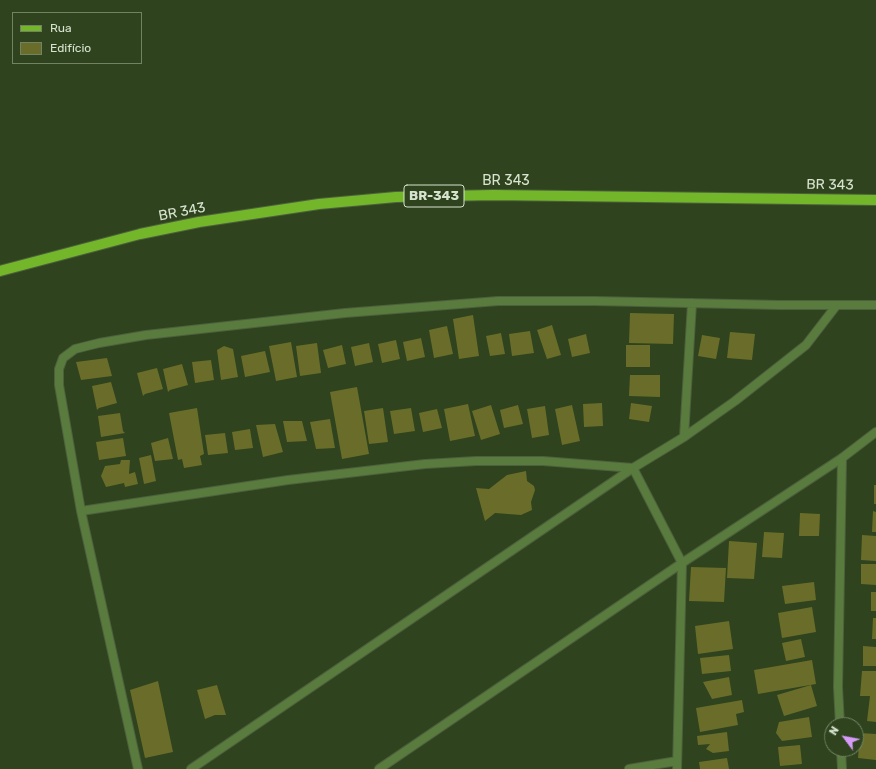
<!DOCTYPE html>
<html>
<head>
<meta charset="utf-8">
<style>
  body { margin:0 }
  #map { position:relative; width:876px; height:769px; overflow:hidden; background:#2f431e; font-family:Rubik,sans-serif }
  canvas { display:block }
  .legend { position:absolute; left:12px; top:12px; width:130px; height:52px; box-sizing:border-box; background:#2f431e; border:1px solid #728364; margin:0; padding:5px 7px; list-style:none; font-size:12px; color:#d6e3ce }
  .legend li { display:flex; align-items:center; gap:8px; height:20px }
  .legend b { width:20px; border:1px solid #728364 }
  .north { position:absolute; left:824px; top:717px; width:40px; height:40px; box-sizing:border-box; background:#2f431e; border:1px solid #728364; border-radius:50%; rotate:302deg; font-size:11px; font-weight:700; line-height:16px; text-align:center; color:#d6e3ce }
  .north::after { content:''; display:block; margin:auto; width:14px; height:18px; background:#d79bf9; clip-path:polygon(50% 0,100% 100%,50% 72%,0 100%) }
</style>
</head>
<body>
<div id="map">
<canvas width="876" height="769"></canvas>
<ul class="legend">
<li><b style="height:5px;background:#73b62a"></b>Rua</li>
<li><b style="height:11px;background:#696d29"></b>Edifício</li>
</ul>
<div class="north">N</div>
</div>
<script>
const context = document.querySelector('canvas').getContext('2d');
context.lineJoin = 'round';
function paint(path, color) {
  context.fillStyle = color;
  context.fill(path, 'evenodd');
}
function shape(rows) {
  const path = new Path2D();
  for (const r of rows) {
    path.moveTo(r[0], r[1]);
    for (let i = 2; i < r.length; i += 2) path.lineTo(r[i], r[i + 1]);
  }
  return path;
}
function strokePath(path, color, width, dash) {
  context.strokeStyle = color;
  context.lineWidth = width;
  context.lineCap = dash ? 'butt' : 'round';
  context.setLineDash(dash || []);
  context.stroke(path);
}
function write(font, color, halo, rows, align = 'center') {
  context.font = font + ' Rubik,sans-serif';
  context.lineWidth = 3.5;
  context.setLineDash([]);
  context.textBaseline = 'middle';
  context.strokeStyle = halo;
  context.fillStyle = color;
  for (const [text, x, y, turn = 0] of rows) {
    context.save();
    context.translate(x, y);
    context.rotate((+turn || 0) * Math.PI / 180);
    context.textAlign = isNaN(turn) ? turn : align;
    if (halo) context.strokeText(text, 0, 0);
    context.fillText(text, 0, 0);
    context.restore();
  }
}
const building = shape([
  [630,313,674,314,673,344,629,343],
  [473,315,479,356,459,359,453,319],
  [552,325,561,355,547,359,537,330],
  [447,326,453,354,434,358,429,330],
  [530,331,534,353,512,356,509,334],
  [730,332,755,334,752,360,727,358],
  [501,333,505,354,490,356,486,336],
  [586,334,590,353,572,357,568,339],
  [702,335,720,338,716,359,698,356],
  [421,338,425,357,407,361,403,342],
  [396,340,400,359,382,363,378,344],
  [291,342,297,377,276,381,269,346],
  [317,343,321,373,300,376,296,346],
  [369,343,373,362,355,366,351,347],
  [342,345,346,364,328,368,323,350],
  [626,345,650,345,650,367,626,367],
  [224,346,233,349,238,377,221,380,217,350],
  [265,351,270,372,245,377,241,356],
  [107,358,112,376,81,380,76,362],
  [211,360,214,380,195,383,192,362],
  [182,364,188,385,170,390,168,392,163,369],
  [157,368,163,389,145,394,143,396,137,373],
  [630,375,660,375,660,397,629,396],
  [111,382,117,403,99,408,97,410,92,386],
  [357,387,369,454,342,459,330,392],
  [602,403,603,426,584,427,583,404],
  [631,403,652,406,649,422,629,419],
  [468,404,475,436,450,441,444,409],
  [491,405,500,434,481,440,472,411],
  [518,405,523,424,504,428,500,410],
  [572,405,580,441,562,445,555,409],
  [545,406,549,435,532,438,527,409],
  [197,408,204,454,200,456,202,465,184,468,182,459,178,460,169,413],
  [383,408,388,442,369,444,364,411],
  [411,408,415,431,394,434,390,411],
  [437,409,442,428,423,432,419,413],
  [120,413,123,431,125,433,101,437,98,416],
  [330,419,335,448,316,449,310,422],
  [283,421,302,421,307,441,287,442],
  [275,424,283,452,263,457,256,425],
  [250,429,253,448,235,450,232,432],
  [225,433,228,453,208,455,205,435],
  [123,438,126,456,99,460,96,442],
  [168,438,173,459,155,461,151,443],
  [151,455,156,481,144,484,139,458],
  [121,460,130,460,129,474,135,472,138,484,125,487,124,483,106,487,101,476,105,466,120,464],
  [526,471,527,481,534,486,535,490,531,502,532,510,521,515,495,513,485,521,476,488,489,489,507,475],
  [874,485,876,485,876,504,874,504],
  [873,511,876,512,876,532,872,532],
  [800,513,820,514,819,536,799,536],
  [764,532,784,533,782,558,762,557],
  [862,535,876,536,876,561,861,560],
  [729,541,757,543,754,579,727,578],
  [861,564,876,564,876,585,861,584],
  [691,567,726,568,724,602,689,601],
  [814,582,816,600,785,604,782,586],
  [871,592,876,592,876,611,871,611],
  [812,607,816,632,782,638,778,613],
  [873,618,876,618,876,639,872,639],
  [729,621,733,649,698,654,695,626],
  [801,639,805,657,786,661,782,643],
  [863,646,876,647,876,666,863,666],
  [729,655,731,671,702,674,700,658],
  [812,660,816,684,758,694,754,670],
  [862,671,876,671,876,722,867,721,870,696,860,696],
  [729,677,732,695,712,699,703,682],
  [158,681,173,752,145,758,130,690],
  [217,685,226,715,215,715,205,719,197,690],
  [811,685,817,706,784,716,777,695],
  [742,700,744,712,736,714,738,725,700,732,696,708],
  [809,717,812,737,782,741,776,733,779,722],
  [727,732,729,751,713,753,706,749,710,744,698,745,697,736],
  [860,733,876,734,876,760,858,758],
  [800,745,802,764,780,766,778,747],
  [727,758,729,769,700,769,699,762]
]);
const minor = shape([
  [684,437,692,303],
  [81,511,288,480,425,464,476,461,543,461,633,468,682,563,677,769],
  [840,725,838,687,842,458],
  [841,749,842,769],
  [138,769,81,511,59,385,59,369,63,358,75,349,99,343,146,335,345,313,498,301,595,301,779,305,876,305],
  [191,769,633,468,684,437,735,401,806,345,836,306],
  [379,769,682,563,842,458,876,432],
  [629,769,677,761]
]);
const primary = shape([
  [0,271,140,234,199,222,319,204,396,197,493,195,876,200]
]);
const shields = [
  [434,196,60]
];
const shieldNames = [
  ["BR-343",434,196]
];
const streetNames = [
  ["BR 343",506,181],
  ["BR 343",830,185,1],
  ["BR 343",182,212,-11]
];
paint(building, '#696d29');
strokePath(minor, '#4d603e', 10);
strokePath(primary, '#4d603e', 12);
strokePath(minor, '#5a7b3e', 8);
strokePath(primary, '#73b62a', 10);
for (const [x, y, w] of shields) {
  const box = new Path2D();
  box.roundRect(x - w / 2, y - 11, w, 22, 3);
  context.fillStyle = '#2f431e';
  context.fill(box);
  strokePath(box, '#d6e3ce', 1);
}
write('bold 13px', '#d6e3ce', null, shieldNames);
write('14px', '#d6e3ce', '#2f431e', streetNames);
</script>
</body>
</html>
